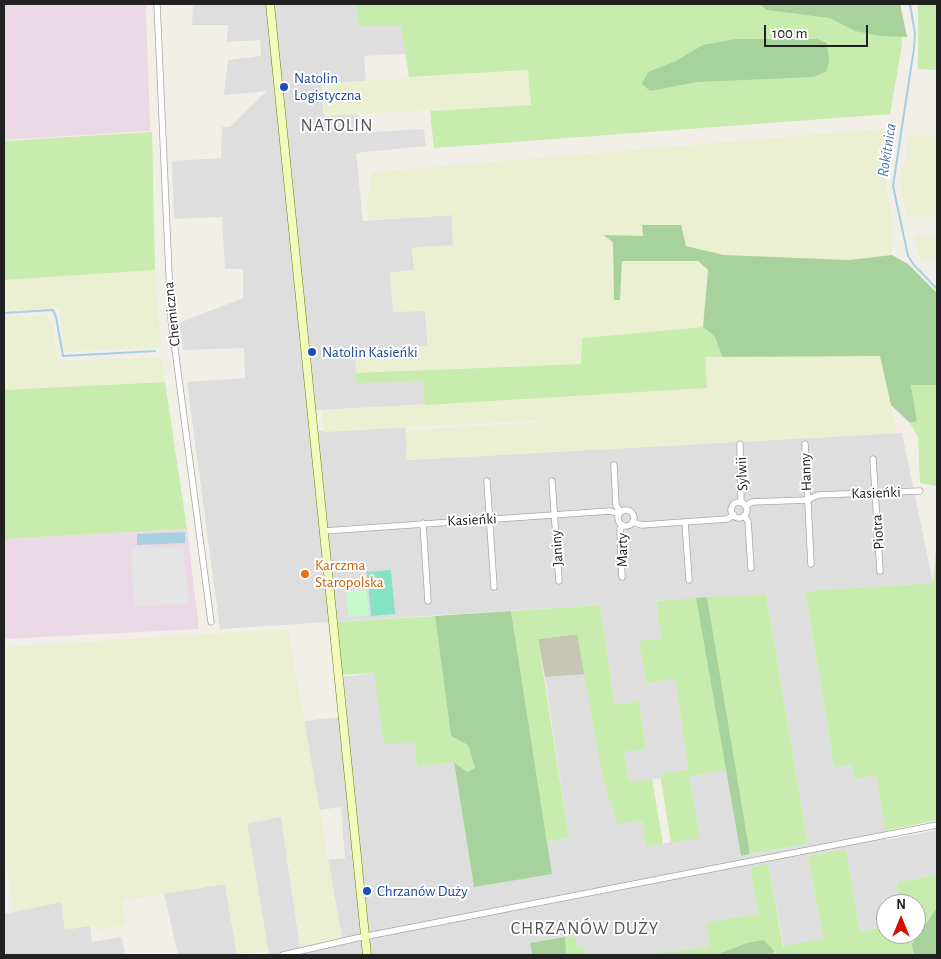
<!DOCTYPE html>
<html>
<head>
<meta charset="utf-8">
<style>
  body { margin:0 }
  #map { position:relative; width:941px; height:959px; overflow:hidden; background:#f2efe8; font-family:"Alegreya Sans",sans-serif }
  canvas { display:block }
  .frame { position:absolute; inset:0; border:5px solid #212121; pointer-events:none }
  .north { position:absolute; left:876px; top:894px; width:50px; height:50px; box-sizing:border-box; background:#fff; border:1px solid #a6a6a6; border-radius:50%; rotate:0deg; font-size:14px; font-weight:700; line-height:20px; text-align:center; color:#212121 }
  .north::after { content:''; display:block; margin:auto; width:18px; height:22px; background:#d31000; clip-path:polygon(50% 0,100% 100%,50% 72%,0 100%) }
  .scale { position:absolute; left:764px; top:25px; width:104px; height:22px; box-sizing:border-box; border:2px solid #212121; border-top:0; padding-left:6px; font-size:15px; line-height:18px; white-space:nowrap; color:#212121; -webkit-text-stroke:4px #fff; paint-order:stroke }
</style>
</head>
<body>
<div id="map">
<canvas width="941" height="959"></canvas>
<div class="frame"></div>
<div class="north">N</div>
<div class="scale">100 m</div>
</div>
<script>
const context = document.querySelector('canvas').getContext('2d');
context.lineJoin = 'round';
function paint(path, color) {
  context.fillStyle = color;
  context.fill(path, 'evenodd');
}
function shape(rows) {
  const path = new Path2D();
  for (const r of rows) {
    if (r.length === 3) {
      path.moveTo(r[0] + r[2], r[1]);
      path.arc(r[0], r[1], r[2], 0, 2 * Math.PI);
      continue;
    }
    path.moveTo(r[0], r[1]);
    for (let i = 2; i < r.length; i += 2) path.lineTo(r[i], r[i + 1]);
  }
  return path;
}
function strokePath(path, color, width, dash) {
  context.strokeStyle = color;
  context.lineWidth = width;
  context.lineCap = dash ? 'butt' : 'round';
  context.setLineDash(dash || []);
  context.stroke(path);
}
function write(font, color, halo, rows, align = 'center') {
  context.font = font + ' "Alegreya Sans",sans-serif';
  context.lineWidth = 4;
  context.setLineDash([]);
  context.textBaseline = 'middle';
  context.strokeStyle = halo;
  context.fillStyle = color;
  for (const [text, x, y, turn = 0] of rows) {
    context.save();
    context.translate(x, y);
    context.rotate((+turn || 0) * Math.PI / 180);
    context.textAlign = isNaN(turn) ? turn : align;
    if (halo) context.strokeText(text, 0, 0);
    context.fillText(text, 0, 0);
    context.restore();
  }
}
const residential = shape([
  [193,4,356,4,358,26,401,26,406,54,364,56,366,81,321,84,324,116,357,114,358,133,424,129,426,146,356,153,363,221,452,215,453,245,412,248,414,270,390,273,425,311,428,347,355,349,424,381,425,405,316,410,318,431,406,427,407,460,902,433,933,583,805,591,834,767,852,765,876,775,887,840,937,830,937,875,896,883,900,904,886,904,886,926,860,932,846,850,808,856,823,940,784,947,768,865,750,868,758,914,706,922,711,947,636,955,585,955,584,946,577,948,574,936,530,943,532,955,269,955,247,823,281,817,300,947,342,938,327,860,345,858,341,807,319,810,304,721,347,716,343,677,374,673,414,741,417,767,454,762,474,887,551,873,547,841,569,838,545,677,578,634,602,776,617,823,642,820,645,846,699,838,689,777,726,770,741,856,808,844,766,594,656,601,661,638,640,641,646,683,675,678,688,769,660,774,661,778,629,783,624,752,646,748,639,702,615,705,600,605,220,629,187,382,245,378,244,348,183,350,179,323,243,298,243,269,225,269,222,217,174,219,172,161,221,158,222,127,230,127,267,91,224,95,228,60,261,56,260,40,227,42,228,25,192,25],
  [225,884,237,955,178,955,164,893],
  [61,902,90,926,92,942,122,937,125,955,4,955,4,914]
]);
const industrial = shape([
  [4,4,146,4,150,131,4,140],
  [187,529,199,629,4,639,4,539]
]);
const construction = shape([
  [578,634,585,674,545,677,538,639]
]);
const farmland = shape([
  [528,70,531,105,324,116,321,84],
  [881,129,892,134,886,185,892,219,892,255,849,260,724,255,686,246,642,225,644,236,603,235,613,242,614,300,620,300,621,261,698,261,708,270,703,327,582,338,581,364,356,373,354,349,428,346,425,311,393,312,390,273,414,270,412,248,453,245,452,215,369,220,366,208,372,172],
  [909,135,937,136,937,217,906,216,900,183],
  [913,235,937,236,937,260,920,260],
  [155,270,161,347,65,352,59,308,4,311,4,280],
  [45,315,53,324,58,361,162,357,165,382,4,390,4,317],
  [880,356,897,433,407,460,405,430,537,423,539,420,324,432,322,410,706,388,705,357],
  [288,629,342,938,300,947,281,817,247,824,268,951,237,955,225,884,122,901,125,925,99,930,90,926,65,930,61,902,13,912,4,852,4,647]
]);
const grass = shape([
  [356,4,901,4,902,45,890,114,434,148,430,111,531,105,528,70,409,77,401,26,358,26],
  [918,4,937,4,937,70,918,69],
  [152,132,155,270,4,280,4,141],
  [703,327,715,337,722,357,705,357,707,388,425,405,423,381,356,383,356,373,581,364,582,338],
  [165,382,187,529,4,539,4,390],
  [911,384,937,385,937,486,920,483,918,437,910,423,917,421],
  [937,538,937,820,885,831,876,775,854,779,852,765,834,767,805,591,933,583],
  [766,594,808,844,750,854,707,597],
  [696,598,726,770,689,777,700,838,671,843,660,774,688,769,675,679,646,683,639,641,661,638,656,601],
  [600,605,615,705,639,701,646,749,624,752,629,782,652,779,663,844,645,846,642,820,617,824,602,776,577,634,538,639,569,838,547,841,511,611],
  [435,616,451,735,468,745,475,768,467,773,454,762,417,767,414,742,384,744,374,673,338,675,333,622],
  [846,849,860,932,886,926,886,934,916,934,916,904,900,904,896,883,937,875,937,955,636,955,710,947,706,922,758,914,750,868,768,864,783,946,823,939,808,856],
  [575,936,577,947,584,946,585,955,532,955,530,943]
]);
const forest = shape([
  [759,4,900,4,907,37,880,36,855,31,830,18,767,10],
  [736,39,817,39,827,43,829,60,827,71,814,77,697,82,650,91,642,84,648,72,676,61,703,45],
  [642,225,681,225,686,246,724,255,849,260,892,255,908,264,937,293,937,385,911,385,917,421,910,423,891,405,880,356,722,357,715,337,703,327,708,270,698,261,622,261,620,300,614,300,613,242,603,235,643,236],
  [707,597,750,854,741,856,696,598],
  [511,611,552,874,474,887,454,762,467,772,475,768,468,745,451,736,435,616],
  [937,908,937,955,914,955,912,944],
  [565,937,566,955,532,955,530,943],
  [764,940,774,951,773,955,716,955,747,943]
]);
const park = shape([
  [366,590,369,615,349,617,346,592]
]);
const pitch = shape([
  [391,570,395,614,371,616,367,572]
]);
const parking = shape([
  [183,547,189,604,134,606,131,549]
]);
const water = shape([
  [185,532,185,543,137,545,137,534]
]);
const stream = shape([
  [910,4,915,34,914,48,893,186,908,256,914,265,937,289],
  [4,313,53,310,56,317,63,356,155,351]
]);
const street = shape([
  [157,4,171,319,211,622],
  [740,444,741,503],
  [805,444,811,564],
  [873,459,880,571],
  [614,465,616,506,621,512],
  [487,481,494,587],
  [552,481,559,581],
  [739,510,8],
  [745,506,752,502,807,500,818,495,920,491],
  [626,518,8],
  [744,516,748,521,751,568],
  [632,522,642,525,727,519,734,515],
  [685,522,689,580],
  [423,523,428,601],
  [324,531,610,511,619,514],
  [622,577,620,529,623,525],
  [283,955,357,938,937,825]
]);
const secondary = shape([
  [270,4,367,955]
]);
const markers = [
  [284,87,5,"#1a4fb4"],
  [312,352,5,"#1a4fb4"],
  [305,574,5,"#e8710a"],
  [367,891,5,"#1a4fb4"]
];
const transitNames = [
  ["Natolin",294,78],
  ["Logistyczna",294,95],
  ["Natolin Kasieńki",322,352],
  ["Chrzanów Duży",377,891]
];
const streetNames = [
  ["Chemiczna",172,314,-96],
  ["Hanny",806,472,-92],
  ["Sylwii",742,474,-93],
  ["Kasieńki",876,493,-2],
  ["Kasieńki",472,520,-3],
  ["Piotra",878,532,-94],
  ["Janiny",557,548,-94],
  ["Marty",622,550,-90]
];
const foodNames = [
  ["Karczma",315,565],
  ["Staropolska",315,582]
];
const waterNames = [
  ["Rokitnica",887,150,-81]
];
const quarterNames = [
  ["NATOLIN",337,126],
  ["CHRZANÓW DUŻY",585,929]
];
paint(residential, '#dfdede');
paint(industrial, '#ebdae6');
paint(construction, '#c5c7b3');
paint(farmland, '#ecf0d3');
paint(grass, '#c8ecae');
paint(forest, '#a8d29c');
paint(park, '#c6fbce');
paint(pitch, '#85e2c5');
paint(parking, '#e5e5e5');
paint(water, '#a8cfe0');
strokePath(stream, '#a8cfe0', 2);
strokePath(street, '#a8a8a8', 7);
strokePath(secondary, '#687f02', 9);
strokePath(street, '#fff', 5.5);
strokePath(secondary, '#f3fbbc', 8);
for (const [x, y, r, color] of markers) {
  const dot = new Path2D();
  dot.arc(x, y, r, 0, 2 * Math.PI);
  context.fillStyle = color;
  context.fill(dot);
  strokePath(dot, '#fff', 2);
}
write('15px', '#164399', '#fff', transitNames, 'left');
write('15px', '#212121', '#fff', streetNames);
write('15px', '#c56008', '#fff', foodNames, 'left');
write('italic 16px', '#4a77b5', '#fff', waterNames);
context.letterSpacing = '1px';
write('18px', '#545454', '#fff', quarterNames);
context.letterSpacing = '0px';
</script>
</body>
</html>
